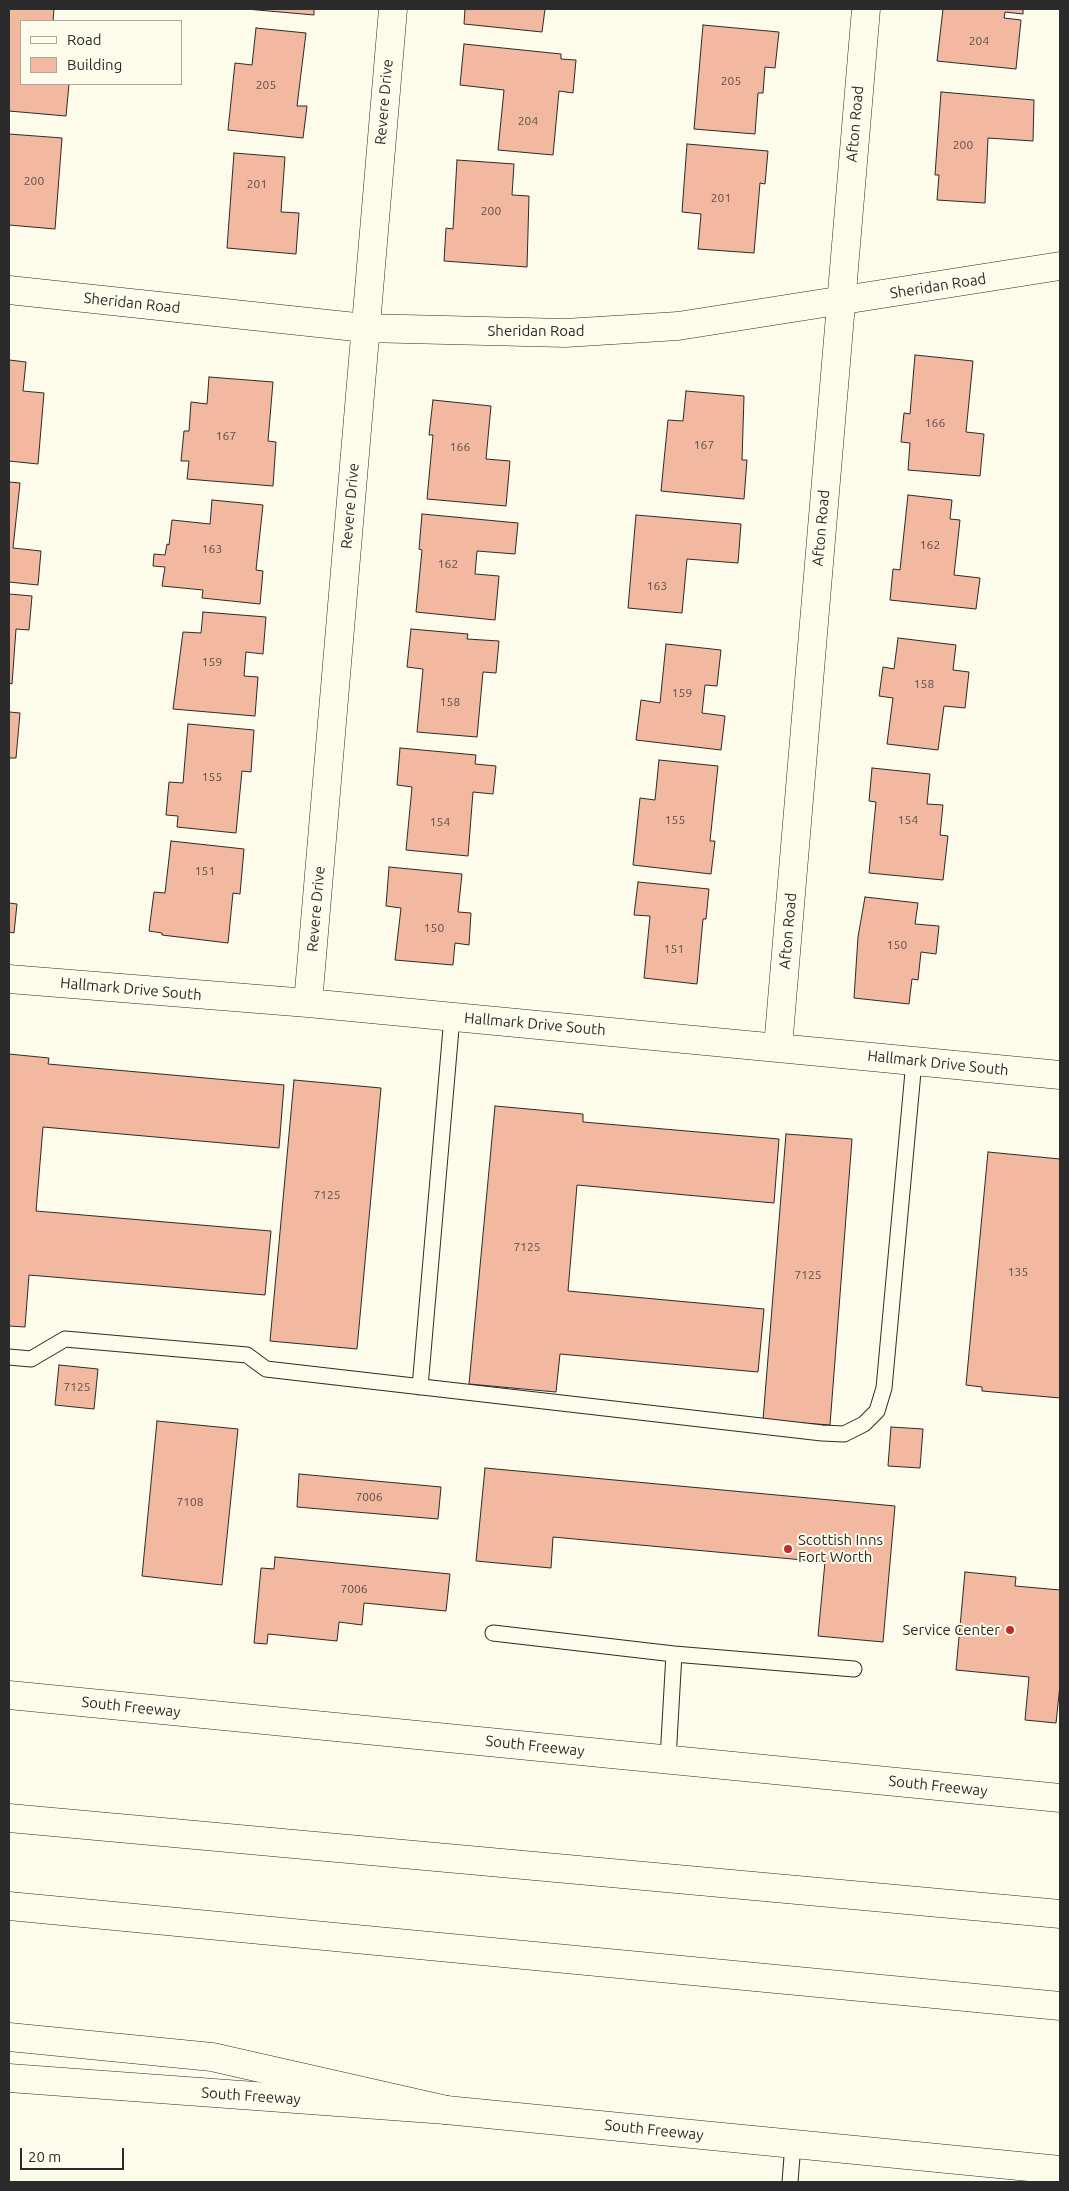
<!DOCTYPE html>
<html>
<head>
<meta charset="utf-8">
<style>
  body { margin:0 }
  #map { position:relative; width:1069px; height:2191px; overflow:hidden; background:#fdfbea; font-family:Ubuntu,sans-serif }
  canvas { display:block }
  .frame { position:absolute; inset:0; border:10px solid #2b2b2b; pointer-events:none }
  .legend { position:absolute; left:20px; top:20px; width:162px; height:65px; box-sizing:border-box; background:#fdfbea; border:1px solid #a9a89e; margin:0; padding:6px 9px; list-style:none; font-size:15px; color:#2b2b2b }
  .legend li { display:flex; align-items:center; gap:10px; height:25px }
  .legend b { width:25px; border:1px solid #a9a89e }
  .scale { position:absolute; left:20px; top:2148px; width:104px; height:22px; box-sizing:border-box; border:2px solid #2b2b2b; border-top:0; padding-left:6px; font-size:15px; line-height:18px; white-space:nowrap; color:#2b2b2b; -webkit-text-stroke:4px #fdfbea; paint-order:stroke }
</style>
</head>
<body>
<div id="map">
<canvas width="1069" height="2191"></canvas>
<div class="frame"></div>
<ul class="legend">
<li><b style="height:6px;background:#fdfbea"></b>Road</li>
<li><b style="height:14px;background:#f2b8a0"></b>Building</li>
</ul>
<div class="scale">20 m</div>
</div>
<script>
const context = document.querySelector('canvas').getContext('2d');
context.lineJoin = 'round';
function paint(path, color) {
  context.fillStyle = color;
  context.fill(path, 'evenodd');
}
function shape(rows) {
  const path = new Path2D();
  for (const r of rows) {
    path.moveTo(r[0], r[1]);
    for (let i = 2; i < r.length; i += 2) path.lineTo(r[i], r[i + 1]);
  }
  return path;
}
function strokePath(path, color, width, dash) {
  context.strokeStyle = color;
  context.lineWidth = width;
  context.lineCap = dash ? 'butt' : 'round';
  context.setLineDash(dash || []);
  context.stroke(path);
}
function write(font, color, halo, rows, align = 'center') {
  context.font = font + ' Ubuntu,sans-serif';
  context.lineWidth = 4;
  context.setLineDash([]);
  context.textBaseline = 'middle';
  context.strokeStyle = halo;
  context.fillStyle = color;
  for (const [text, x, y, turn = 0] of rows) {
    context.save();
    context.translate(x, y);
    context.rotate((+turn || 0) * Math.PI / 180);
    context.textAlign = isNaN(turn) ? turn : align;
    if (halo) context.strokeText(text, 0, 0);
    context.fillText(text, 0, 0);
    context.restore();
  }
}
const building = shape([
  [9,9,54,9,53,21,21,21,21,84,69,84,66,116,9,111,9,9],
  [246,9,314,9,314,15,246,9],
  [465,9,545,9,542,32,464,24,465,9],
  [943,9,1023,9,1023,14,1005,12,1004,18,1021,20,1016,69,937,61,943,9],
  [703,25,779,32,775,68,765,67,763,93,758,93,755,134,694,129,703,25],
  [256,28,306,33,297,106,307,106,303,138,228,130,235,63,252,65,256,28],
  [464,44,561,54,561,59,576,60,573,93,559,91,553,155,498,150,504,90,460,85,464,44],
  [941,92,1034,100,1033,141,988,138,985,203,937,200,939,175,935,175,941,92],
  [9,134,62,138,55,229,9,225,9,134],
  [687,144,768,151,765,184,760,183,754,253,698,249,701,214,682,212,687,144],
  [234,153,285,157,281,212,299,213,296,254,227,248,234,153],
  [457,160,514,164,512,195,529,196,527,267,444,261,446,228,453,229,457,160],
  [915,355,973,361,966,432,984,434,980,476,908,470,910,443,901,442,904,413,910,414,915,355],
  [9,360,26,362,23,391,44,393,38,464,9,461,9,360],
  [209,377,273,382,268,441,276,442,273,486,187,479,189,461,181,461,184,431,189,431,191,402,207,404,209,377],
  [686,391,744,396,742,460,747,460,744,499,661,491,668,420,683,421,686,391],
  [433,400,491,406,486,459,510,461,506,506,427,499,433,435,429,435,433,400],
  [9,482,20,483,13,548,41,551,38,585,9,582,9,482],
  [908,495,952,500,950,519,960,520,954,575,980,578,976,609,890,600,893,569,900,570,908,495],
  [212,500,263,505,256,570,263,571,260,604,202,598,203,590,162,586,165,567,153,566,154,554,165,555,167,544,169,545,172,520,210,524,212,500],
  [422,514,518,523,515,554,477,551,475,574,499,576,495,620,416,612,422,550,419,549,422,514],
  [636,515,741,524,738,563,687,559,682,613,628,608,636,515],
  [9,594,32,596,29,630,16,629,12,684,9,683,9,594],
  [203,612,266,617,263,654,246,652,244,676,258,677,255,716,173,709,183,632,201,633,203,612],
  [411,629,468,634,467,639,499,641,496,673,483,672,477,737,417,732,423,669,407,667,411,629],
  [898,638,956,645,953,670,969,672,965,708,944,706,938,750,887,744,893,698,879,696,883,667,894,669,898,638],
  [666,644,721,650,717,686,705,685,702,713,725,716,721,750,636,740,641,700,660,703,666,644],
  [9,712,20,713,16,758,9,758,9,712],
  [188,724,254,730,251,772,242,771,236,833,177,827,178,816,166,815,169,782,183,783,188,724],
  [400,748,476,755,475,764,496,766,493,794,473,792,468,856,406,850,412,787,397,785,400,748],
  [659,760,718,766,710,841,715,841,711,874,633,865,640,798,655,800,659,760],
  [872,768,930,774,927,804,943,805,940,835,948,836,943,880,869,873,876,802,869,801,872,768],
  [171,841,244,849,240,894,233,893,228,943,162,935,162,933,149,931,154,892,165,893,171,841],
  [389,867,462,874,458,912,471,913,469,945,455,943,453,965,395,960,401,908,386,906,389,867],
  [638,882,709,889,706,919,703,919,697,984,644,978,650,916,634,915,638,882],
  [865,897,918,903,915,924,939,926,936,954,921,952,918,980,912,979,909,1004,854,998,858,937,865,897],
  [9,903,17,904,14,933,9,932,9,903],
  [9,1054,49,1058,48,1064,284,1085,279,1148,43,1127,36,1211,271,1231,265,1295,29,1275,25,1327,9,1326,9,1054],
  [294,1080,381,1088,357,1349,270,1341,294,1080],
  [495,1106,583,1114,583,1122,779,1139,774,1203,577,1185,568,1291,764,1309,758,1372,560,1354,556,1392,469,1384,495,1106],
  [786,1134,852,1139,830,1425,763,1420,786,1134],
  [988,1152,1060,1159,1060,1398,982,1391,982,1387,966,1385,988,1152],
  [59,1365,98,1369,94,1409,55,1405,59,1365],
  [157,1421,238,1429,222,1585,142,1576,157,1421],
  [891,1427,923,1429,920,1468,888,1466,891,1427],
  [485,1468,895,1506,883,1642,818,1636,825,1562,553,1537,551,1568,476,1561,485,1468],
  [299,1474,441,1487,438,1519,297,1507,299,1474],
  [275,1557,450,1574,446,1611,364,1603,362,1625,339,1622,337,1641,268,1634,267,1644,254,1643,261,1568,274,1569,275,1557],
  [965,1572,1016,1577,1015,1586,1060,1590,1060,1685,1056,1723,1025,1720,1029,1677,956,1670,965,1572]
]);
const lane = shape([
  [9,1357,31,1359,65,1339,247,1355,266,1369,822,1433,844,1434,864,1424,877,1411,884,1388,914,1061],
  [420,1387,452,1017],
  [493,1633,674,1654],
  [668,1759,674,1654,854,1669],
  [790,2182,793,2144]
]);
const street = shape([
  [9,290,365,328,565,333,678,326,1060,266],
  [9,979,308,1003,1060,1075],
  [308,1003,393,9],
  [778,1047,866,9]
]);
const secondary = shape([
  [9,1695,1060,1798],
  [9,2078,446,2110,1060,2170]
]);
const highway = shape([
  [9,1818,1060,1914],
  [9,1906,1060,2006],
  [9,2037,212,2057,446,2110]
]);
const markers = [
  [788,1549,5,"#c62828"],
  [1010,1630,5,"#c62828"]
];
const numberNames = [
  ["204",979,41],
  ["205",731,81],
  ["205",266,85],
  ["204",528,121],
  ["200",963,145],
  ["200",34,181],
  ["201",257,184],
  ["201",721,198],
  ["200",491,211],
  ["166",935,423],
  ["167",226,436],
  ["167",704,445],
  ["166",460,447],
  ["162",930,545],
  ["163",212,549],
  ["162",448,564],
  ["163",657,586],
  ["159",212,662],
  ["158",924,684],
  ["159",682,693],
  ["158",450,702],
  ["155",212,777],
  ["155",675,820],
  ["154",908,820],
  ["154",440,822],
  ["151",205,871],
  ["150",434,928],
  ["150",897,945],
  ["151",674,949],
  ["7125",327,1195],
  ["7125",527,1247],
  ["135",1018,1272],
  ["7125",808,1275],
  ["7125",77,1387],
  ["7006",369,1497],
  ["7108",190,1502],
  ["7006",354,1589]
];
const streetNames = [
  ["Revere Drive",384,102,-85],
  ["Afton Road",855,124,-85],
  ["Sheridan Road",938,286,-9],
  ["Sheridan Road",132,303,6],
  ["Sheridan Road",536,331],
  ["Revere Drive",350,506,-85],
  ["Afton Road",821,528,-85],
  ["Revere Drive",316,909,-85],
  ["Afton Road",788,931,-85],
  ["Hallmark Drive South",131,989,5],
  ["Hallmark Drive South",535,1024,5],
  ["Hallmark Drive South",938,1063,6],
  ["South Freeway",131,1707,6],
  ["South Freeway",535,1746,6],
  ["South Freeway",938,1786,6],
  ["South Freeway",251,2096,4],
  ["South Freeway",654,2130,6]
];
const poiNames = [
  ["Scottish Inns",798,1540],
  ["Fort Worth",798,1557],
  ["Service Center",1000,1630,"right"]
];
paint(building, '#f2b8a0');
strokePath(building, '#2b2b2b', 1);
strokePath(lane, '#2b2b2b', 17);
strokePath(street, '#2b2b2b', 29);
strokePath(secondary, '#2b2b2b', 29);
strokePath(highway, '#2b2b2b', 29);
strokePath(lane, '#fdfbea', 15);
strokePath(street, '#fdfbea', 28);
strokePath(secondary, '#fdfbea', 28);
strokePath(highway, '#fdfbea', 28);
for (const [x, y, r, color] of markers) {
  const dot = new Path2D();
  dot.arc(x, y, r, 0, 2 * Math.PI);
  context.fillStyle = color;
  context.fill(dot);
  strokePath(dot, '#fdfbea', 2);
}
write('12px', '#5d4e48', null, numberNames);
write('15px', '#2b2b2b', '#fdfbea', streetNames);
write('15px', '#2b2b2b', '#fdfbea', poiNames, 'left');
</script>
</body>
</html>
